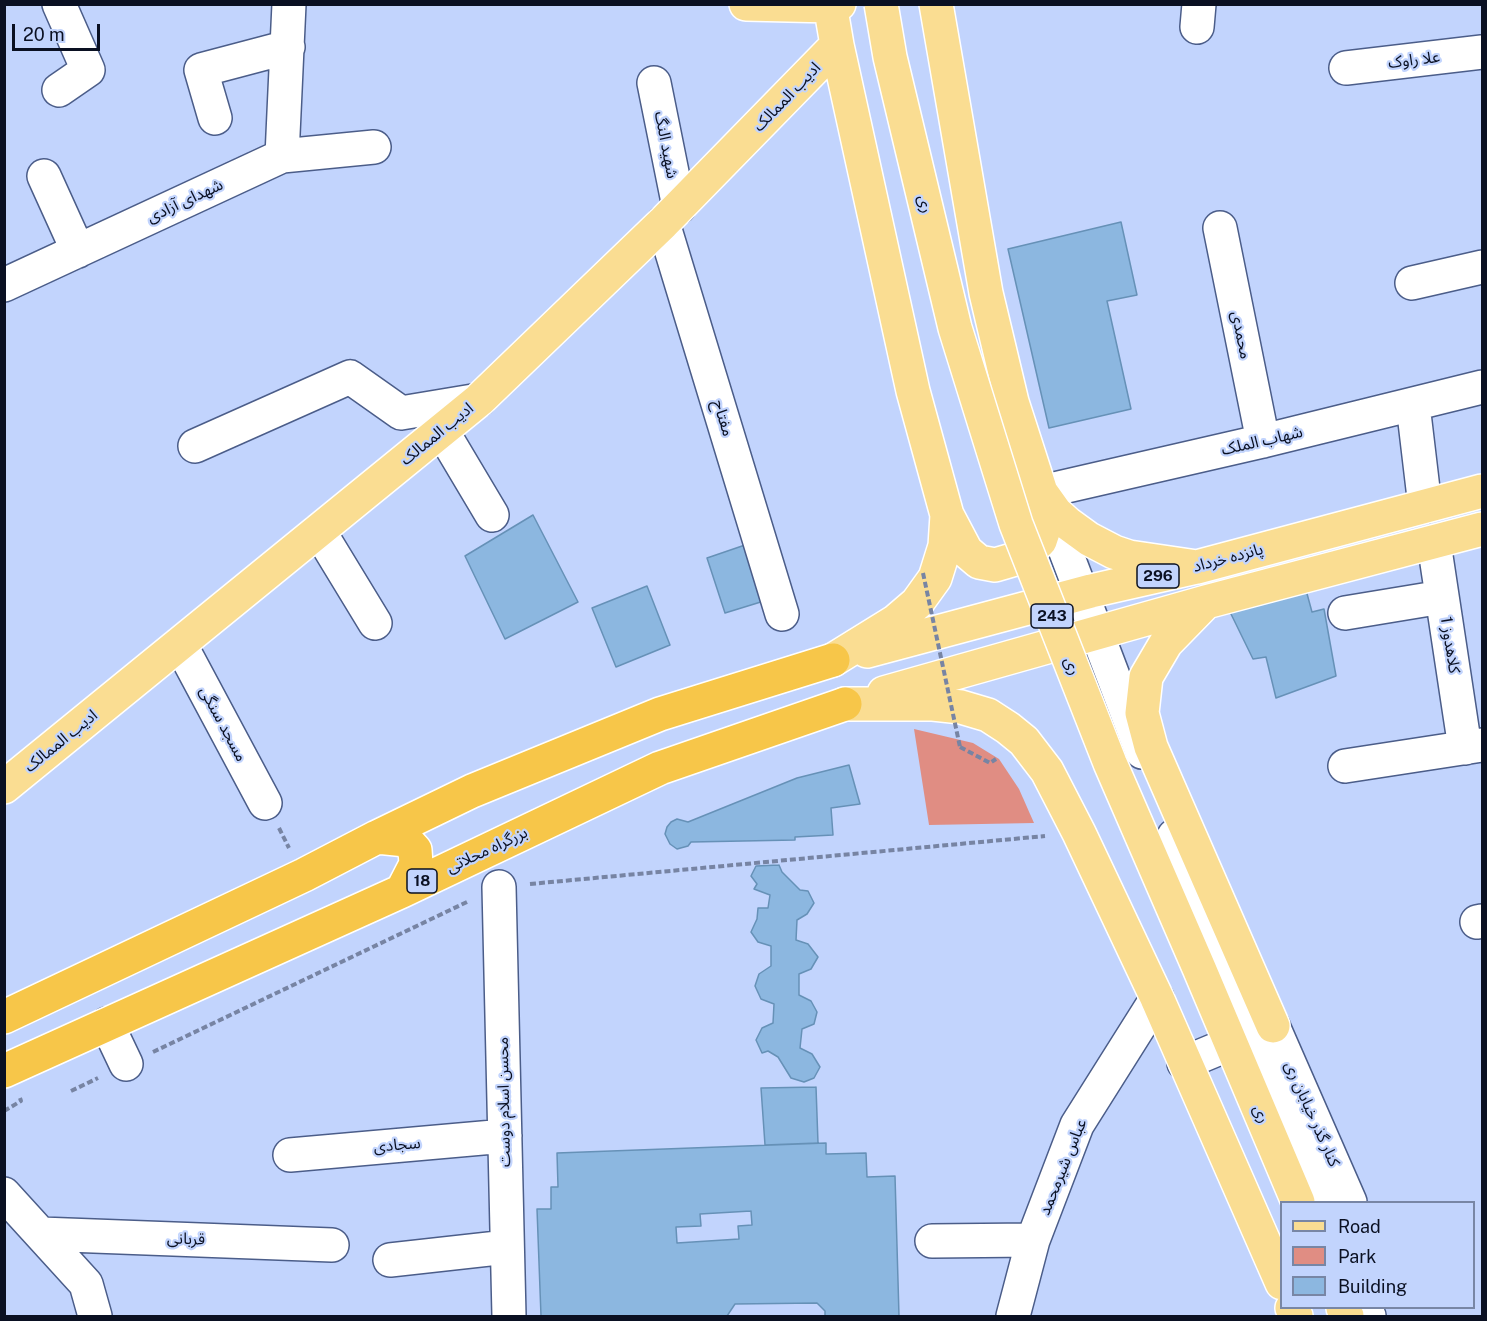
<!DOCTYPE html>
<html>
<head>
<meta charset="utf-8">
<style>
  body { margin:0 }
  #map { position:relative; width:1487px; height:1321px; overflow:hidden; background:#c2d4fd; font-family:"Public Sans",sans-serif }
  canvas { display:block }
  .frame { position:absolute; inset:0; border:6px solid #0a1022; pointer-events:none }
  .legend { position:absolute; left:1280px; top:1201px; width:195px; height:108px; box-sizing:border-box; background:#c2d4fd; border:2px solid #7886a5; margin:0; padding:8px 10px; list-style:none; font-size:18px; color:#0a1022 }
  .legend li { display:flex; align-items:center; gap:12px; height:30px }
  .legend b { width:30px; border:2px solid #7886a5 }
  .scale { position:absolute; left:12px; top:24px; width:88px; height:27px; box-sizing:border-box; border:3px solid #0a1022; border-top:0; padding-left:8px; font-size:18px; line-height:21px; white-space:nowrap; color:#0a1022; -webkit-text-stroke:4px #c2d4fd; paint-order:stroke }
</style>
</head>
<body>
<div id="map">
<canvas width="1487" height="1321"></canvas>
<div class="frame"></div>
<ul class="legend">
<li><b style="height:8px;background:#fadd92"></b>Road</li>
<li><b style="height:16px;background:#e08d83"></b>Park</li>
<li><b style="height:16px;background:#8cb7e0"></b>Building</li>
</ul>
<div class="scale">20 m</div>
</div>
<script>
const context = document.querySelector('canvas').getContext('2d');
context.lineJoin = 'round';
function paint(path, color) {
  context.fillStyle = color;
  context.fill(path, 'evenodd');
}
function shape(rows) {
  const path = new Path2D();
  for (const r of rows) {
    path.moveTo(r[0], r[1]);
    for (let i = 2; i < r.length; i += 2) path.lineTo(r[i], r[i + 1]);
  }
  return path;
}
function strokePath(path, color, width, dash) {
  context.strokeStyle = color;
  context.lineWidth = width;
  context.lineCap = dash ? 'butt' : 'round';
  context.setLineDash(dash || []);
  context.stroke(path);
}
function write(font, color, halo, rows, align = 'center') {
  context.font = font + ' "Public Sans","Noto Sans Arabic",sans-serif';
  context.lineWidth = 4.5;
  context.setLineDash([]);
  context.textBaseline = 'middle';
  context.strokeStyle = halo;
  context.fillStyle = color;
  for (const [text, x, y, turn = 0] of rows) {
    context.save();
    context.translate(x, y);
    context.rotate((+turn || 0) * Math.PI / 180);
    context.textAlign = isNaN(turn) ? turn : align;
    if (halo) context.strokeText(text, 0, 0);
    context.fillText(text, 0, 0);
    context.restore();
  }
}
const green = shape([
  [914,729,973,743,999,759,1019,789,1034,823,929,825]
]);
const building = shape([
  [1121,222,1137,295,1107,301,1131,409,1049,428,1008,249,1121,222],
  [533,515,578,602,505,639,465,556,533,515],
  [745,545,764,601,725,613,707,558,745,545],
  [647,586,670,645,616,667,592,608,647,586],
  [1306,590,1312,612,1324,609,1336,676,1276,698,1266,657,1253,659,1230,612,1306,590],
  [849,765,860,804,831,808,833,835,795,837,795,840,691,842,688,846,677,849,670,844,665,834,667,827,671,822,677,819,688,822,797,778,849,765],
  [779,865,782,872,800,890,808,891,814,903,807,914,797,920,796,940,808,944,818,957,811,969,799,974,799,995,811,1001,817,1012,814,1024,802,1029,800,1048,812,1054,820,1067,814,1078,804,1082,791,1078,778,1057,768,1051,762,1053,756,1040,762,1028,773,1023,774,1004,761,999,755,986,759,974,771,966,771,946,758,942,751,932,757,919,758,908,768,908,770,895,754,889,757,884,751,876,756,866,779,865],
  [816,1087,818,1143,765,1145,761,1088,816,1087],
  [826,1143,826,1154,866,1153,867,1177,895,1176,899,1316,825,1316,825,1311,817,1303,735,1304,727,1316,541,1316,537,1209,551,1209,551,1187,558,1187,557,1153,826,1143],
  [751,1211,752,1225,738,1226,739,1239,677,1243,676,1227,701,1226,700,1214,751,1211]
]);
const path = shape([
  [960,747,990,763,996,759],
  [279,828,289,848],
  [530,884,1045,836],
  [153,1052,469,901],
  [71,1091,98,1078],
  [4,1111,21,1101,20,1098]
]);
const minor = shape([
  [59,4,88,70,59,90],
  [1197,27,1199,4],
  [1346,68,1482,52],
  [654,83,679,207],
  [215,118,201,70,288,47],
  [282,156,289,4],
  [44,176,78,251],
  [663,223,782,614],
  [1220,228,1263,441],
  [1412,283,1482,267],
  [4,285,282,156,374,147],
  [1413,405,1425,506],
  [442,431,492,515],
  [195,446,350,377,401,413,479,400],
  [1041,492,1263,441,1482,387],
  [1045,497,1142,752],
  [319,531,375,623],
  [1434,543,1465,748],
  [1345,613,1442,597],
  [180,644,265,803],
  [1345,766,1482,745],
  [1174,836,1250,1035,1321,1202],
  [499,887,509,1316],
  [1477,922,1482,921],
  [107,1024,126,1064],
  [1184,1063,1273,1026,1350,1202],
  [290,1155,505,1136],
  [4,1194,86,1284,95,1316],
  [41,1234,332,1245],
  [932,1241,1033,1240],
  [390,1260,507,1247],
  [1365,1308,1369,1316],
  [1013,1316,1033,1240,1077,1125,1157,998]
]);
const major = shape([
  [746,4,831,6,839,4],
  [830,4,837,45,913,391,947,515,945,546,935,578,917,603,896,621,833,660],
  [936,4,986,293,1012,402,1041,492,1056,513,1067,523,1089,539,1114,552,1129,557,1197,567],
  [947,515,966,551,979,562,995,565,1019,558,1040,541,1045,526,1041,492],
  [1205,603,1166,643,1146,677,1142,713,1151,747,1273,1026],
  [867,651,1091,591,1197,567,1482,491],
  [884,693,1206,602,1482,529],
  [845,704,933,704,961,707,988,715,1008,728,1024,741,1047,771,1079,833,1157,998,1282,1283],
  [4,787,479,400,663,223,837,45],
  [1292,1308,1296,1316],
  [1343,1308,1347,1316]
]);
const highway = shape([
  [377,837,406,840,415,850,416,864,402,891],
  [4,1017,304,875,377,837,472,791,660,714,833,660],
  [4,1071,402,891,660,768,845,704]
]);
const pathBridge = shape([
  [923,573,960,747]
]);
const majorBridge = shape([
  [881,4,890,57,955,328,1016,524,1110,763,1199,968,1298,1202]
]);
const shields = [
  [1158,576,42],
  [1052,616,42],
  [422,881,30]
];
const shieldNames = [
  ["296",1158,576],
  ["243",1052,616],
  ["18",422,881]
];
const streetNames = [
  ["علا راوک",1414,60,-7],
  ["ادیب الممالک",787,97,-46],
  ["شهید النگ",666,145,79],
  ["شهدای آزادی",185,201,-25],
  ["ری",925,204,76],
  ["محمدی",1241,335,79],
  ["مفتاح",723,418,73],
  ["ادیب الممالک",437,434,-39],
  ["شهاب الملک",1262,441,-13],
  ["پانزده خرداد",1228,558,-15],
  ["کلاهدوز 1",1450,645,81],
  ["ری",1072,666,68],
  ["مسجد سنگی",223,724,62],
  ["ادیب الممالک",61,741,-39],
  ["بزرگراه محلاتی",487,850,-25],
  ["محسن اسلام دوست",504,1102,-91],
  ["ری",1261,1114,67],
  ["کنار گذر خیابان ری",1312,1114,66],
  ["سجادی",397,1145,-5],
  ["عباس شیرمحمد",1063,1167,-68],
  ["قربانی",186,1239,2]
];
paint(green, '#e08d83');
paint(building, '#8cb7e0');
strokePath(building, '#6691b7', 1.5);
strokePath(minor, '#4b5d89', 36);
strokePath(major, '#fff', 36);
strokePath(highway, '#fff', 36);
strokePath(path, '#7784a3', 4, [6, 3]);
strokePath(minor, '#fff', 33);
strokePath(major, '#fadd92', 33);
strokePath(highway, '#f7c649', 33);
strokePath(majorBridge, '#fff', 36, []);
strokePath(pathBridge, '#7784a3', 4, [6, 3]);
strokePath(majorBridge, '#fadd92', 33);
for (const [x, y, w] of shields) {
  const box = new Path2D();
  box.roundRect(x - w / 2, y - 12, w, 24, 4.5);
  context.fillStyle = '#c2d4fd';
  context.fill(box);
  strokePath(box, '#0a1022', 1.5);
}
write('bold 15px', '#0a1022', null, shieldNames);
write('16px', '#0a1022', '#c2d4fd', streetNames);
</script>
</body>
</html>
